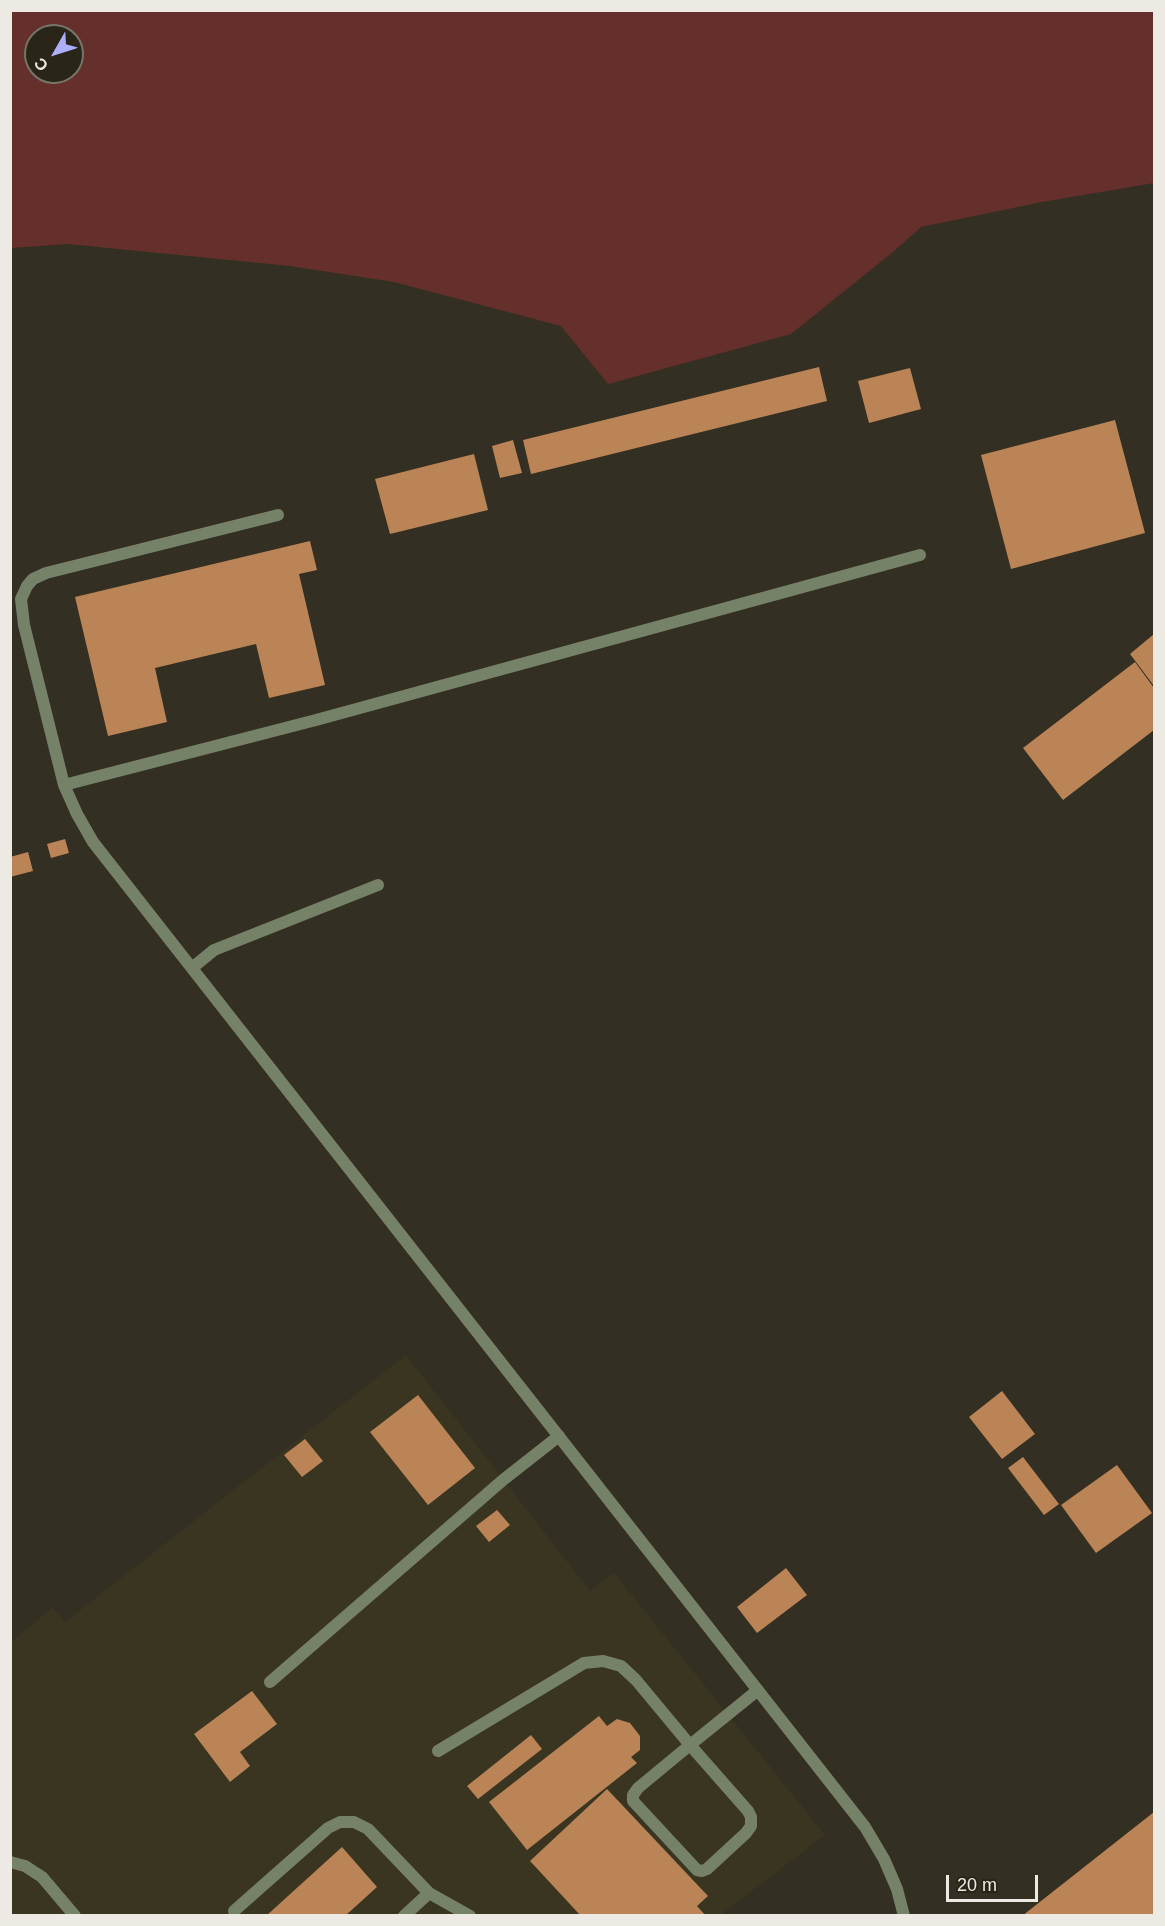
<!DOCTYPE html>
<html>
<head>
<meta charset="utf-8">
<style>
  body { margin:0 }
  #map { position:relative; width:1165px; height:1926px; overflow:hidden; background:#332f22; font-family:Helvetica,sans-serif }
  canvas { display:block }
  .frame { position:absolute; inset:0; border:12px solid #eceae2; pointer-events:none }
  .north { position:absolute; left:24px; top:24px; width:60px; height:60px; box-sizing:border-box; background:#292519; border:2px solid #777469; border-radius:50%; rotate:231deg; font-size:16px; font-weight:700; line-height:24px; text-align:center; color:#eceae2 }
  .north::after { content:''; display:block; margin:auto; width:21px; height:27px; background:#adaffb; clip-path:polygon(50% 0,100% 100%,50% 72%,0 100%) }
  .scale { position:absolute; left:946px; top:1875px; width:92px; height:27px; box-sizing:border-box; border:3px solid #eceae2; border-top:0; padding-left:8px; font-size:18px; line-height:21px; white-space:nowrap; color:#eceae2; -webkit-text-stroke:4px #292519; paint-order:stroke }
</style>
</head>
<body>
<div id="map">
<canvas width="1165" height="1926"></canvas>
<div class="frame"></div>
<div class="north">С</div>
<div class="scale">20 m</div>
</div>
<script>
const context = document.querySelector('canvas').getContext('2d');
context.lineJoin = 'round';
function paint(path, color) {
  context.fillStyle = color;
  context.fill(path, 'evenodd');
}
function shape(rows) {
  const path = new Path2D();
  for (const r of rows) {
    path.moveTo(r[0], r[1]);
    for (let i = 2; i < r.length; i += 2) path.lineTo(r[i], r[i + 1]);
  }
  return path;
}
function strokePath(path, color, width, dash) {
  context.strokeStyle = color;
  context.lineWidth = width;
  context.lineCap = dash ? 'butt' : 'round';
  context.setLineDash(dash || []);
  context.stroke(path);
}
const built = shape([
  [406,1355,590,1591,614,1573,825,1835,723,1913,725,1915,11,1916,11,1642,52,1608,65,1622]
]);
const green = shape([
  [11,10,1154,11,1154,183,1042,202,921,227,893,252,791,334,608,384,561,326,394,282,290,266,68,244,11,248],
  [36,36,72,36,72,72,36,72]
]);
const building = shape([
  [819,367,827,401,531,474,523,440],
  [910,368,921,409,869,423,858,381],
  [1115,420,1145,533,1011,569,981,455],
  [513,440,522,473,500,478,492,446],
  [474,454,488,510,390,534,375,479],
  [310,541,317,570,299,574,325,685,269,698,256,644,155,668,167,722,108,736,75,597],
  [1154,634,1154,686,1130,654],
  [1135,662,1154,688,1154,730,1063,800,1023,748],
  [65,839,69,853,51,858,47,844],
  [28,852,33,871,10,877,10,857],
  [1002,1391,1035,1434,1002,1459,969,1417],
  [418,1395,475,1468,428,1505,370,1432],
  [305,1439,323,1461,302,1477,284,1455],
  [1023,1457,1059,1504,1044,1515,1008,1468],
  [1117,1465,1152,1513,1096,1553,1061,1505],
  [497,1510,510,1525,489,1542,476,1526],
  [786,1568,807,1595,757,1633,737,1607],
  [252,1691,277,1724,240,1752,250,1766,230,1782,194,1734],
  [599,1716,607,1726,617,1719,630,1723,640,1736,640,1750,631,1757,637,1763,527,1850,489,1802],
  [531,1735,542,1749,478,1799,467,1786],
  [607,1789,708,1896,697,1906,706,1916,581,1916,530,1861],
  [1154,1812,1154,1916,1022,1916],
  [342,1847,377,1887,345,1916,266,1916]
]);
const service = shape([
  [278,515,46,573,33,579,27,586,21,599,24,625,64,785,77,814,93,842,865,1827,884,1859,897,1889,904,1916],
  [64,785,316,720,920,555],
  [192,968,214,950,378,885],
  [270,1682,503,1480,559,1436],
  [438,1751,584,1663,603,1661,621,1666,636,1680,690,1745,748,1811,751,1817,751,1826,746,1833,707,1869,702,1871,697,1870,633,1801,633,1795,638,1788,690,1745,758,1690],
  [10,1862,25,1866,42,1877,75,1916],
  [234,1911,328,1828,340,1822,354,1822,368,1829,429,1893,470,1916],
  [404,1916,429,1893]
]);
paint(built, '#3a3521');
paint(green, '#65302c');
paint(building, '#ba8457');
strokePath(service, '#768268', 12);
</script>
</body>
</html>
